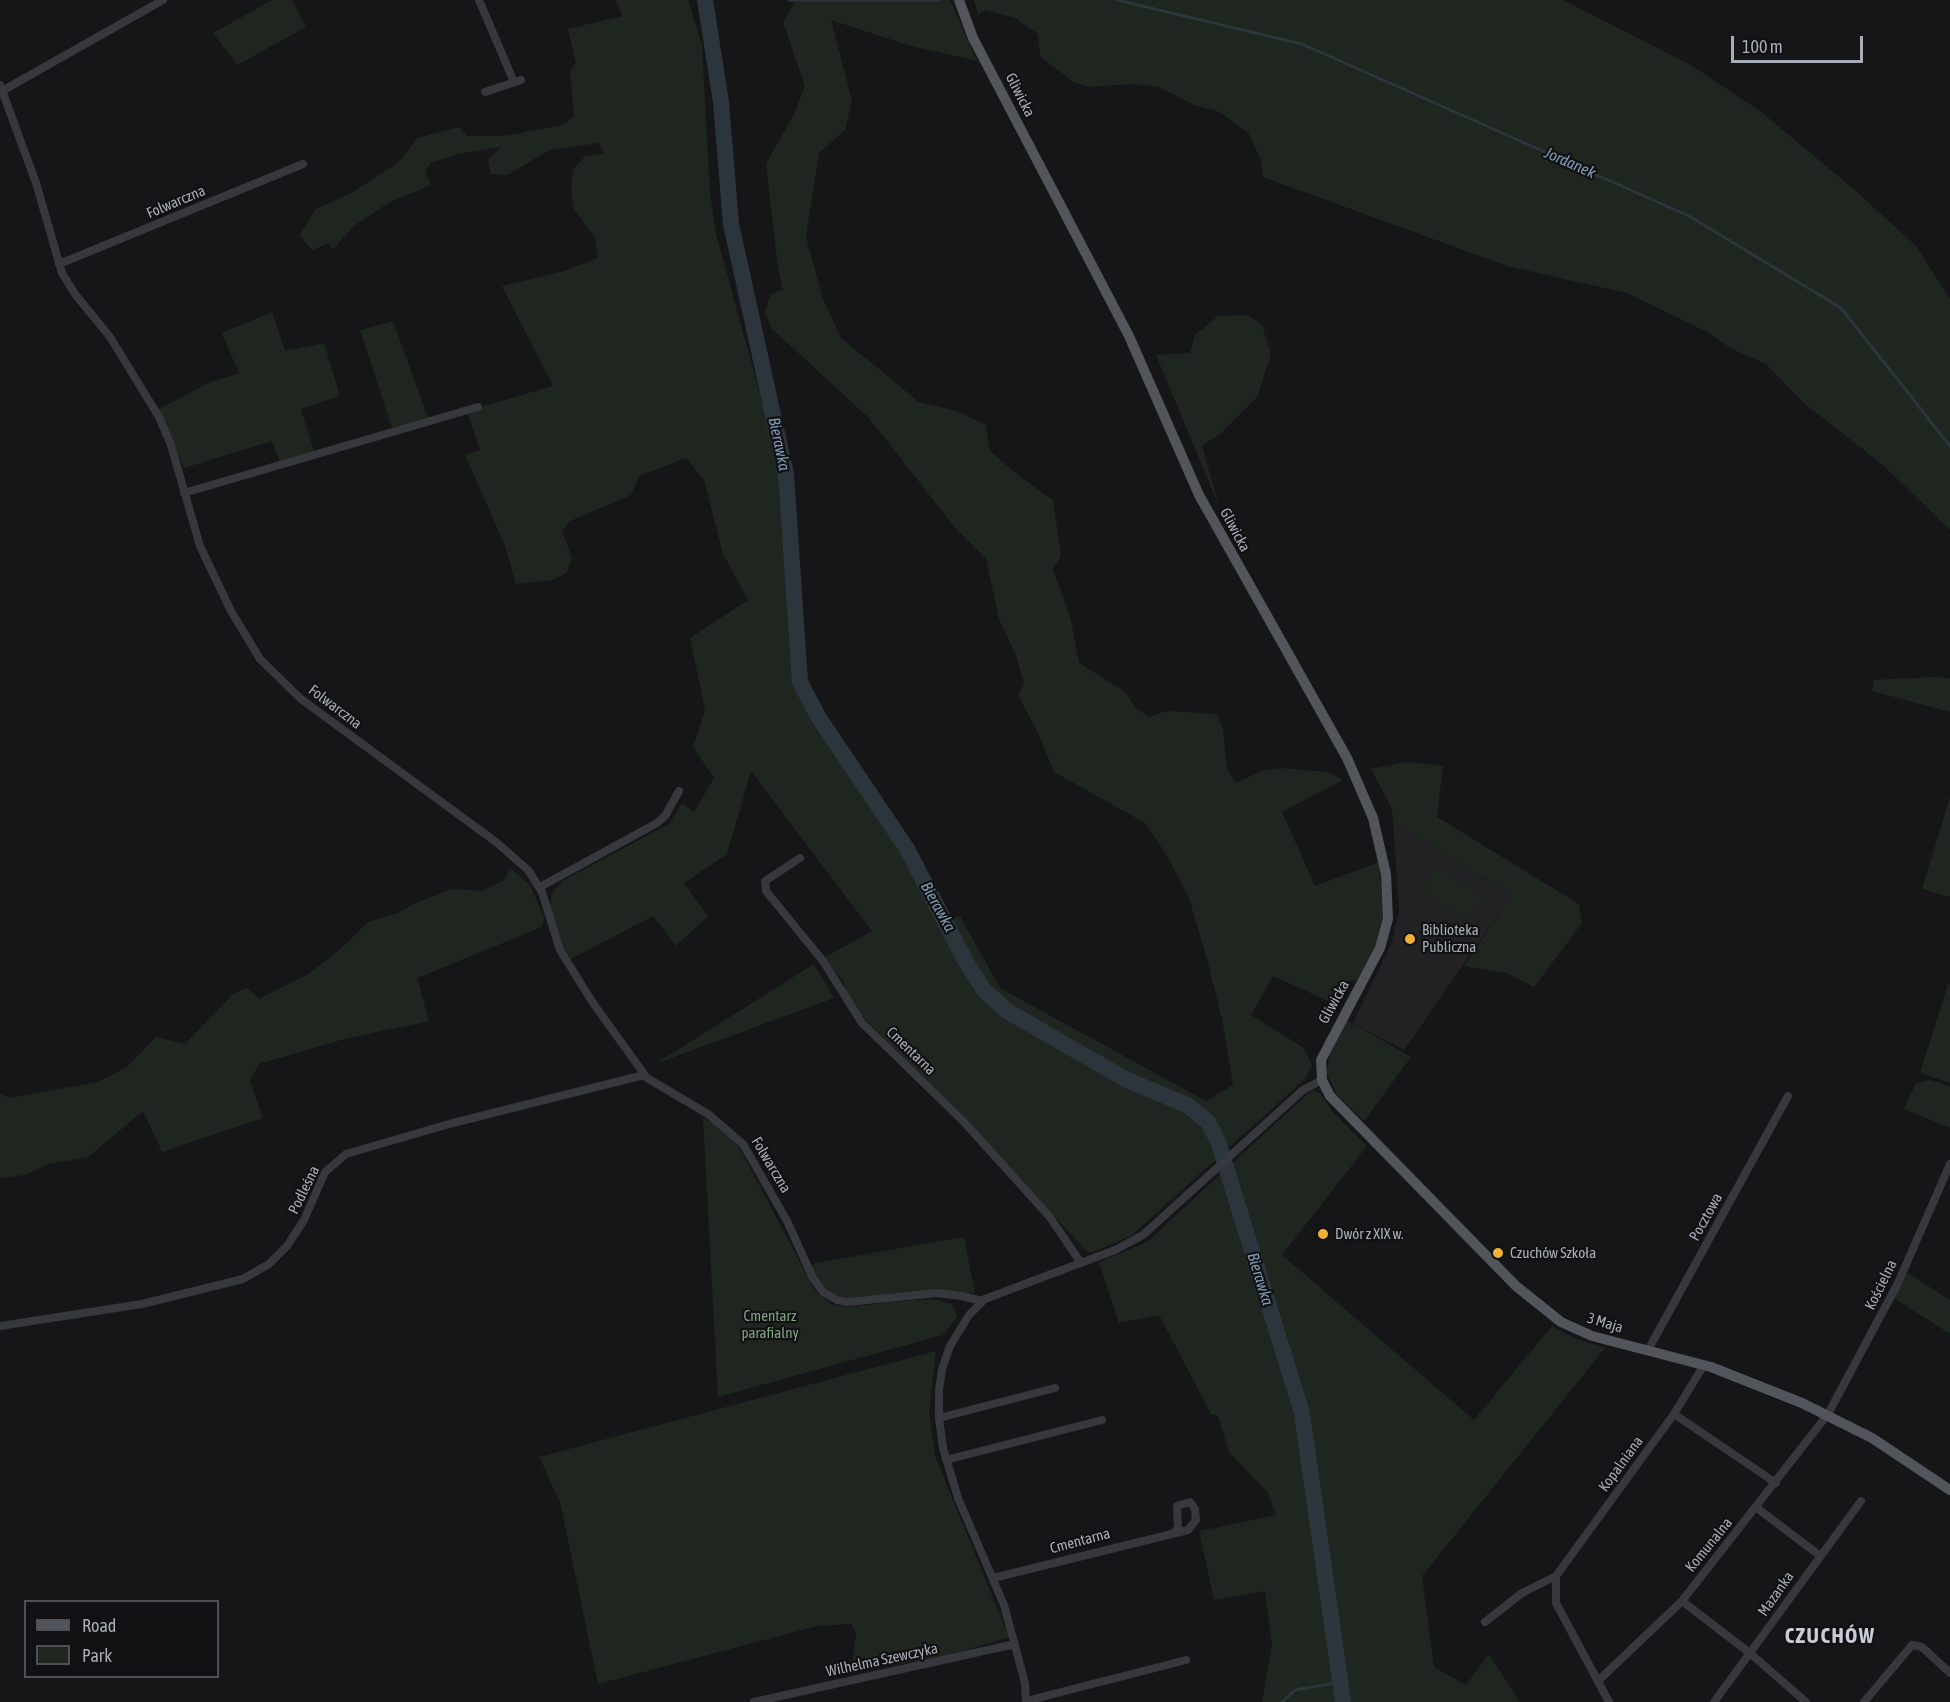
<!DOCTYPE html>
<html>
<head>
<meta charset="utf-8">
<style>
  body { margin:0 }
  #map { position:relative; width:1950px; height:1702px; overflow:hidden; background:#161618; font-family:"Asap Condensed",sans-serif }
  canvas { display:block }
  .legend { position:absolute; left:24px; top:1600px; width:195px; height:78px; box-sizing:border-box; background:#111113; border:2px solid #4d4f55; margin:0; padding:8px 10px; list-style:none; font-size:18px; color:#a8adb8 }
  .legend li { display:flex; align-items:center; gap:12px; height:30px }
  .legend b { width:30px; border:2px solid #4d4f55 }
  .scale { position:absolute; left:1731px; top:36px; width:132px; height:27px; box-sizing:border-box; border:3px solid #a8adb8; border-top:0; padding-left:8px; font-size:18px; line-height:21px; white-space:nowrap; color:#a8adb8; -webkit-text-stroke:4px #111113; paint-order:stroke }
</style>
</head>
<body>
<div id="map">
<canvas width="1950" height="1702"></canvas>
<ul class="legend">
<li><b style="height:8px;background:#53555c"></b>Road</li>
<li><b style="height:16px;background:#1e261f"></b>Park</li>
</ul>
<div class="scale">100 m</div>
</div>
<script>
const context = document.querySelector('canvas').getContext('2d');
context.lineJoin = 'round';
function paint(path, color) {
  context.fillStyle = color;
  context.fill(path, 'evenodd');
}
function shape(rows) {
  const path = new Path2D();
  for (const r of rows) {
    path.moveTo(r[0], r[1]);
    for (let i = 2; i < r.length; i += 2) path.lineTo(r[i], r[i + 1]);
  }
  return path;
}
function strokePath(path, color, width, dash) {
  context.strokeStyle = color;
  context.lineWidth = width;
  context.lineCap = dash ? 'butt' : 'round';
  context.setLineDash(dash || []);
  context.stroke(path);
}
function write(font, color, halo, rows, align = 'center') {
  context.font = font + ' "Asap Condensed",sans-serif';
  context.lineWidth = 4.5;
  context.setLineDash([]);
  context.textBaseline = 'middle';
  context.strokeStyle = halo;
  context.fillStyle = color;
  for (const [text, x, y, turn = 0] of rows) {
    context.save();
    context.translate(x, y);
    context.rotate((+turn || 0) * Math.PI / 180);
    context.textAlign = isNaN(turn) ? turn : align;
    if (halo) context.strokeText(text, 0, 0);
    context.fillText(text, 0, 0);
    context.restore();
  }
}
const built = shape([
  [1393,821,1496,886,1513,893,1404,1050,1353,1023,1392,942,1399,910]
]);
const green = shape([
  [272,0,292,0,306,27,237,65,213,33],
  [616,0,688,0,702,45,710,193,716,234,780,467,794,667,813,723,910,868,938,923,960,916,1000,988,1206,1101,1233,1085,1222,1019,1208,963,1189,898,1166,854,1145,823,1054,772,1039,735,1018,695,1024,683,1015,653,999,619,986,559,957,530,868,417,771,328,765,311,771,294,783,290,778,268,766,164,794,114,805,86,783,22,796,0,950,0,977,61,908,45,831,20,852,101,845,130,819,153,806,237,823,299,841,338,919,402,957,411,986,425,990,451,1019,476,1053,500,1061,556,1053,569,1071,620,1079,663,1125,692,1137,709,1149,717,1167,711,1217,714,1223,729,1227,769,1236,783,1261,771,1280,768,1328,772,1343,780,1282,812,1315,886,1379,862,1384,916,1376,945,1357,980,1348,981,1337,998,1328,1001,1273,976,1251,1015,1304,1048,1312,1065,1306,1078,1131,1236,1098,1250,1089,1253,865,1019,848,995,843,981,824,958,872,931,751,771,727,854,684,883,708,916,676,946,653,916,569,960,559,942,551,909,551,894,564,880,669,824,682,803,694,812,714,778,693,747,705,710,690,638,748,600,723,554,704,480,686,458,639,476,631,495,570,521,562,531,572,558,567,572,553,580,516,584,505,546,465,455,480,450,467,411,553,386,502,286,565,271,598,258,595,238,574,209,571,192,573,170,585,156,604,154,599,143,549,150,508,175,491,174,488,160,501,147,458,154,431,163,425,171,431,185,390,202,355,225,332,250,329,243,312,250,299,235,316,209,351,193,393,166,402,159,417,138,459,127,467,136,505,136,562,125,574,117,570,72,576,63,568,29,622,16],
  [974,0,1563,0,1691,65,1760,111,1856,191,1916,246,1950,299,1950,530,1883,465,1805,404,1766,364,1732,349,1707,332,1627,293,1507,266,1263,177,1261,160,1249,134,1220,112,1194,105,1159,87,1131,84,1090,87,1073,82,1040,56,1038,34,1015,18,985,10,978,15],
  [272,312,285,351,324,343,340,396,301,409,314,452,280,462,272,441,184,468,159,409,208,383,239,373,222,333],
  [1248,315,1262,325,1271,354,1257,397,1221,433,1202,446,1219,506,1156,355,1190,353,1195,335,1218,316],
  [393,321,428,418,392,428,360,330],
  [1931,677,1950,678,1950,712,1872,691,1874,680],
  [1407,762,1443,766,1437,817,1579,904,1582,923,1534,987,1507,973,1464,966,1513,893,1497,886,1393,821,1392,809,1371,769],
  [1950,797,1950,897,1922,889],
  [510,868,530,885,544,917,542,927,417,978,429,1021,341,1040,259,1064,250,1081,263,1118,162,1152,143,1111,88,1157,49,1164,25,1175,0,1178,0,1094,10,1098,98,1082,127,1067,156,1037,185,1044,234,993,247,988,259,999,307,975,344,946,368,922,398,913,413,904,452,889,483,891,504,880],
  [1437,868,1482,898,1467,920,1423,890],
  [814,964,834,998,655,1064],
  [1948,984,1950,985,1950,1083,1920,1073],
  [1347,1020,1411,1057,1364,1121,1337,1095,1326,1072,1330,1054],
  [1930,1080,1950,1086,1950,1128,1904,1109,1916,1083],
  [1312,1090,1320,1093,1333,1112,1367,1146,1282,1255,1474,1420,1552,1326,1574,1338,1605,1348,1422,1576,1434,1667,1466,1685,1489,1654,1520,1702,1262,1702,1272,1645,1265,1591,1214,1600,1199,1531,1276,1515,1268,1493,1229,1452,1218,1416,1211,1414,1159,1315,1119,1323,1099,1262,1147,1242],
  [703,1118,731,1132,816,1292,832,1304,844,1307,914,1300,937,1300,952,1304,957,1317,943,1335,718,1397],
  [964,1237,975,1293,930,1290,846,1298,828,1292,816,1278,811,1267,815,1263],
  [1905,1271,1950,1300,1950,1334,1892,1297],
  [936,1351,929,1413,935,1456,1009,1637,950,1655,851,1673,856,1634,852,1624,817,1626,598,1684,560,1502,539,1457]
]);
const stream = shape([
  [789,0,939,0],
  [1117,0,1302,44,1689,216,1841,308,1950,446],
  [1282,1702,1295,1690,1340,1682]
]);
const river = shape([
  [705,0,721,102,731,224,786,474,800,682,819,718,907,849,966,962,984,990,1007,1011,1127,1080,1187,1105,1208,1122,1218,1141,1302,1413,1343,1702]
]);
const minor = shape([
  [479,0,514,82],
  [0,85,36,183,62,273,75,294,110,337,159,417,171,445,200,546,231,611,260,659,301,699,496,842,528,870,542,892,560,950,593,1003,647,1078,708,1114,743,1144,787,1221,813,1278,823,1292,837,1300,847,1302,937,1293,962,1296,982,1301],
  [2,91,163,0],
  [485,92,521,80],
  [59,264,303,164],
  [184,493,478,407],
  [800,858,765,881,766,891,823,961,862,1023,964,1122,1049,1216,1081,1263],
  [540,887,657,823,665,816,679,791],
  [0,1326,142,1304,243,1279,269,1264,287,1246,304,1220,325,1172,346,1154,449,1124,644,1075],
  [1648,1350,1788,1096],
  [1674,1414,1776,1483],
  [939,1418,1055,1388],
  [946,1460,1102,1420],
  [1757,1508,1819,1555],
  [993,1578,1188,1530,1196,1520,1195,1509,1190,1502,1177,1506,1178,1527,1174,1533],
  [1682,1601,1751,1654,1806,1702],
  [1485,1622,1522,1593,1556,1576],
  [1598,1681,1682,1601,1828,1414,1898,1283,1950,1164],
  [1026,1701,1186,1660],
  [754,1702,1015,1644],
  [1026,1702,1025,1683,1004,1605,958,1498,943,1448,939,1418,939,1390,942,1369,950,1346,969,1315,985,1299,1115,1250,1143,1235,1303,1090,1322,1080],
  [1609,1702,1556,1603,1556,1576,1674,1414,1704,1365],
  [1714,1702,1861,1501],
  [1864,1702,1912,1645,1922,1647,1950,1673]
]);
const major = shape([
  [959,0,973,38,1129,336,1199,495,1347,758,1373,818,1386,874,1388,919,1380,948,1321,1060,1322,1080,1330,1096,1516,1286,1561,1322,1592,1336,1711,1367,1802,1403,1872,1438,1950,1490]
]);
const markers = [
  [1410,939,6,"#f2b134"],
  [1323,1234,6,"#f2b134"],
  [1498,1253,6,"#f2b134"]
];
const streetNames = [
  ["Gliwicka",1020,95,63],
  ["Folwarczna",176,202,-23],
  ["Gliwicka",1235,530,62],
  ["Folwarczna",335,707,37],
  ["Gliwicka",1334,1002,-61],
  ["Cmentarna",911,1051,44],
  ["Folwarczna",771,1165,59],
  ["Podleśna",304,1190,-64],
  ["Pocztowa",1706,1217,-61],
  ["Kościelna",1881,1285,-64],
  ["3 Maja",1605,1323,17],
  ["Kopalniana",1621,1464,-54],
  ["Cmentarna",1080,1541,-15],
  ["Komunalna",1709,1545,-51],
  ["Mazanka",1776,1594,-55],
  ["Wilhelma Szewczyka",882,1660,-12]
];
const poiNames = [
  ["Biblioteka",1422,930],
  ["Publiczna",1422,947],
  ["Dwór z XIX w.",1335,1234],
  ["Czuchów Szkoła",1510,1253]
];
const parkNames = [
  ["Cmentarz",770,1316],
  ["parafialny",770,1333]
];
const waterNames = [
  ["Jordanek",1570,163,24],
  ["Bierawka",779,444,78],
  ["Bierawka",938,907,61],
  ["Bierawka",1260,1279,73]
];
const districtNames = [
  ["CZUCHÓW",1830,1636]
];
paint(built, '#222225');
paint(green, '#1e261f');
strokePath(stream, '#2c353c', 3);
strokePath(river, '#2c353c', 16);
strokePath(minor, '#37383d', 8);
strokePath(major, '#53555c', 10);
for (const [x, y, r, color] of markers) {
  const dot = new Path2D();
  dot.arc(x, y, r, 0, 2 * Math.PI);
  context.fillStyle = color;
  context.fill(dot);
  strokePath(dot, '#111113', 2);
}
write('15px', '#a8adb8', '#111113', streetNames);
write('15px', '#a8adb8', '#111113', poiNames, 'left');
write('15px', '#7fa381', '#111113', parkNames);
write('italic 16px', '#7f9bb3', '#111113', waterNames);
context.letterSpacing = '1.5px';
write('bold 21px', '#c9ccd4', '#111113', districtNames);
context.letterSpacing = '0px';
</script>
</body>
</html>
